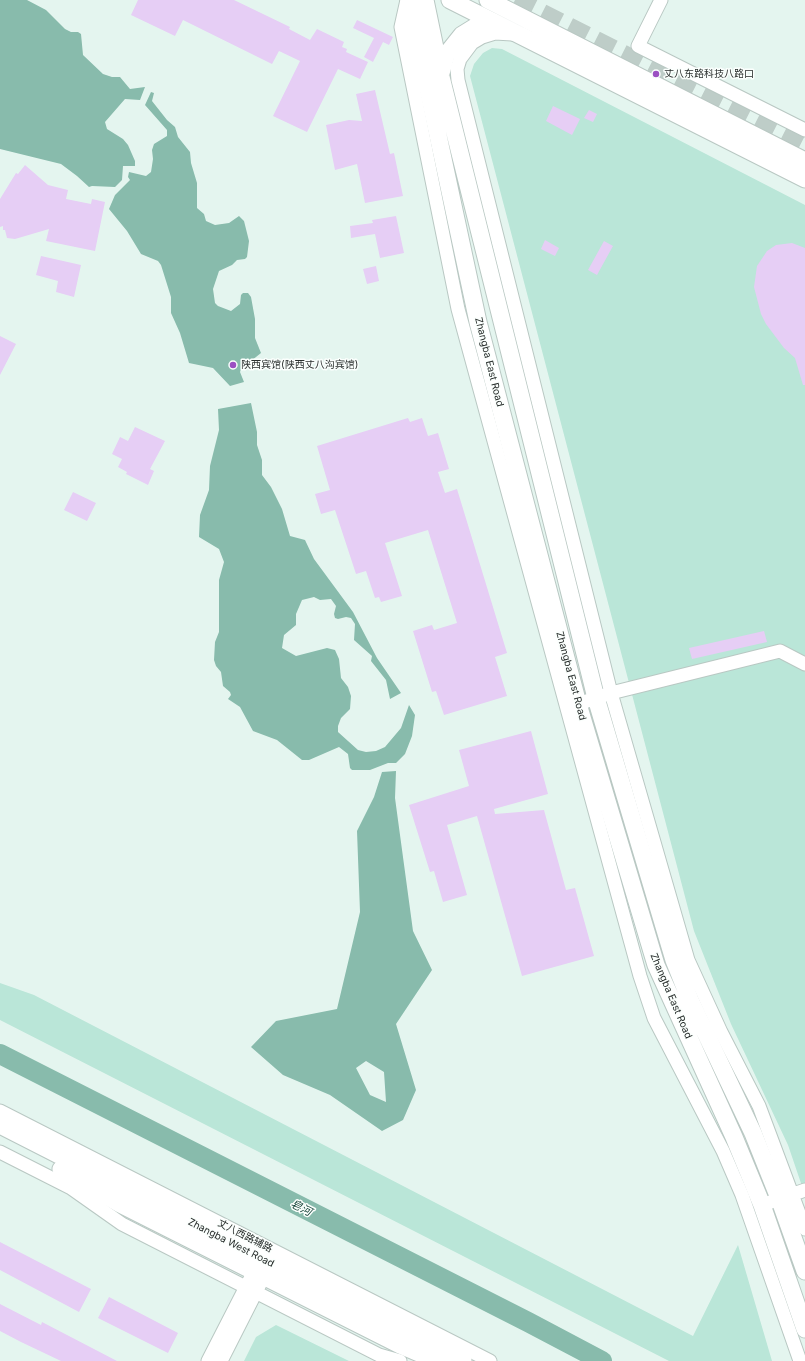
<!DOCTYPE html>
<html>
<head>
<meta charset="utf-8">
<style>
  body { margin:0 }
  canvas { display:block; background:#e4f5ef }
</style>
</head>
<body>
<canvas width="805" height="1361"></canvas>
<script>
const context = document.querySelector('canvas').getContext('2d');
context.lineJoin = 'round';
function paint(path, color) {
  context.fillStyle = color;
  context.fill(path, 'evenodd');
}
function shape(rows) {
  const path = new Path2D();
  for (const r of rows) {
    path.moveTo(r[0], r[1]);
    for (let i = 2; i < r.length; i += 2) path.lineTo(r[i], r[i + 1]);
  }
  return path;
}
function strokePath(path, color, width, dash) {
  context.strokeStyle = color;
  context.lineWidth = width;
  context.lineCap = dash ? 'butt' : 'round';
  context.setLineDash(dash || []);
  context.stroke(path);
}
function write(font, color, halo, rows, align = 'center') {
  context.font = font + ' Inter,"Noto Sans SC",sans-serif';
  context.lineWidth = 3;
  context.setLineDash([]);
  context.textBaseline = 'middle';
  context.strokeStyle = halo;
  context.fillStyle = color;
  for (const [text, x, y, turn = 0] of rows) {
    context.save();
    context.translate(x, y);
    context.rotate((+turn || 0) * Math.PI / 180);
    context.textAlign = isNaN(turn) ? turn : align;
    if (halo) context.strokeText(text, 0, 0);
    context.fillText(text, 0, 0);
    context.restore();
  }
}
const green = shape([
  [492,48,502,49,805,205,805,1195,788,1145,731,1024,694,931,470,76,474,64,483,53],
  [0,983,34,995,693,1336,738,1245,772,1361,669,1361,0,1020],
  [276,1325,349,1361,244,1361,256,1337]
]);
const water = shape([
  [0,0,27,0,46,10,65,29,71,32,78,32,81,34,83,55,103,74,112,77,120,77,130,89,145,87,140,100,125,99,105,122,107,129,123,139,128,145,135,161,135,166,123,166,122,180,115,187,92,186,89,187,77,176,61,164,0,149],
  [151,92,154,93,152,101,167,120,175,127,178,137,190,152,191,163,197,183,197,208,204,214,206,221,215,225,229,223,239,216,244,221,249,241,247,257,245,259,237,260,232,265,219,271,213,289,215,303,218,306,231,311,240,304,241,295,243,293,248,293,251,297,255,319,255,338,261,353,241,369,240,372,244,382,230,386,213,368,189,363,180,333,171,313,171,297,161,265,158,261,141,254,127,231,109,209,115,195,130,180,128,177,129,172,146,176,151,172,153,159,152,150,154,144,167,136,167,130,145,105],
  [251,403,257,432,257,445,262,460,262,475,271,487,282,509,290,536,305,540,314,559,353,612,377,658,401,693,390,699,386,680,371,661,372,656,354,640,355,624,351,618,346,617,338,619,335,618,334,614,336,606,331,599,320,600,314,597,302,600,296,614,296,625,284,635,282,648,296,656,327,648,335,650,339,659,341,678,348,687,351,696,350,709,341,718,338,726,338,732,358,750,366,752,376,751,385,747,401,728,409,705,415,715,412,736,405,754,396,763,388,763,370,770,352,770,350,768,348,754,339,747,309,760,302,760,277,740,253,731,240,707,228,699,231,695,230,692,223,686,221,672,216,666,214,660,215,642,219,632,219,580,224,562,219,549,199,537,200,515,209,490,210,466,219,430,218,409],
  [396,771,395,798,413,931,432,970,396,1024,416,1090,403,1120,382,1131,330,1095,283,1075,251,1047,276,1021,337,1009,360,912,357,831,374,797,382,772],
  [366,1061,384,1072,386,1102,370,1095,356,1068]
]);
const river = shape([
  [0,1054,528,1322,602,1361]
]);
const building = shape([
  [138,0,234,0,290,27,289,29,310,40,317,29,344,42,342,47,347,49,346,52,368,62,360,79,338,69,307,132,273,116,300,61,279,51,272,64,183,20,175,36,131,15],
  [357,20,393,37,389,45,383,42,373,62,364,57,374,38,353,28],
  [375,90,390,154,394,153,403,196,365,203,357,164,335,170,326,125,349,120,362,121,356,94],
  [553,106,580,119,572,135,546,121],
  [589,110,597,114,593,122,584,118],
  [25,165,48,185,68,190,66,199,91,204,92,199,105,202,95,251,46,241,49,229,15,239,7,238,5,230,3,230,3,226,0,227,0,199,16,173,18,174],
  [396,216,404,253,380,258,375,234,351,238,350,226,373,223,372,220],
  [545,240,559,248,555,256,541,249],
  [604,241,613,246,597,275,588,270],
  [792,243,805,248,805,385,803,385,795,358,784,348,766,324,761,314,754,287,757,266,767,251,776,245],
  [41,256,81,265,74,297,56,292,58,281,36,275],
  [376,266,379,281,367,284,363,269],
  [0,336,16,344,0,375],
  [408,418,410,422,422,418,428,436,438,433,449,469,438,472,445,493,457,489,507,653,495,657,507,696,444,715,436,691,432,692,413,631,432,625,434,630,457,623,428,530,385,543,402,596,381,602,379,597,375,598,366,571,356,574,335,510,321,514,315,494,330,490,317,446],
  [135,427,165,441,150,469,154,471,148,485,126,474,127,472,118,467,122,459,112,454,120,437,128,441],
  [73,492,96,503,87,521,64,510],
  [764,631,767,642,692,659,689,648],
  [531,731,548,794,494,809,495,814,544,810,566,890,575,888,594,956,522,976,477,816,447,825,467,895,443,902,434,871,430,872,409,805,469,786,459,750],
  [0,1242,91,1289,79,1312,0,1270],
  [109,1297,178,1333,168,1353,98,1318],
  [0,1304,41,1325,42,1322,117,1361,61,1361,21,1342,0,1331]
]);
const highwayTunnel = shape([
  [515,0,805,147]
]);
const minor = shape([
  [407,0,401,27,458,309,640,976,654,1018,723,1151,742,1195,800,1361],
  [661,0,638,46,805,130],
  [512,34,495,33,482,37,472,43,460,59,457,69,458,80,611,693,688,960,721,1032,759,1106,805,1229],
  [578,704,611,693,780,651,805,664],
  [0,1111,490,1361],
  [0,1152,71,1188,122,1224,379,1355,400,1361],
  [762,1205,805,1190],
  [208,1361,250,1279],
  [221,1361,260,1284]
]);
const major = shape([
  [409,0,478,322,494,383,578,704,656,965,734,1137,762,1205,805,1329],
  [425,0,441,77,596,698,674,960,690,1000,753,1133,779,1198,805,1271],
  [450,0,805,179],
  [488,0,805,161],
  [441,73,446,55,462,35,483,22,496,24],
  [0,1125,463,1361],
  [61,1169,120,1204,400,1345,438,1361]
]);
const markers = [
  [656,74,4,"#9b50c2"],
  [233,365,4,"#9b50c2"]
];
const poiNames = [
  ["丈八东路科技八路口",664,74],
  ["陕西宾馆(陕西丈八沟宾馆)",241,365]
];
const streetNames = [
  ["Zhangba East Road",489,362,76],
  ["Zhangba East Road",571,676,75],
  ["Zhangba East Road",671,996,67],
  ["丈八西路辅路",245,1236,27],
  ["Zhangba West Road",231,1243,27]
];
const waterNames = [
  ["皂河",301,1208,27]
];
paint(green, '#bae6d8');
paint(water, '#88bbac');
strokePath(river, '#88bbac', 20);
paint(building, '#e6cef5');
strokePath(highwayTunnel, '#becdc8', 20, [20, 10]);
strokePath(minor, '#b9c8c3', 15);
strokePath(major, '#b9c8c3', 19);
strokePath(minor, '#fff', 13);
strokePath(major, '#fff', 17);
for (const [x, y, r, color] of markers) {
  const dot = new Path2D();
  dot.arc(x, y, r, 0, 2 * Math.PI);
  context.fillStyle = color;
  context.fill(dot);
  strokePath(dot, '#fbfffd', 1.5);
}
write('10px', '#282e2c', '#fbfffd', poiNames, 'left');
write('10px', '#282e2c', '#fbfffd', streetNames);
write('italic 11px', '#0f3e33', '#fbfffd', waterNames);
</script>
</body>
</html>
